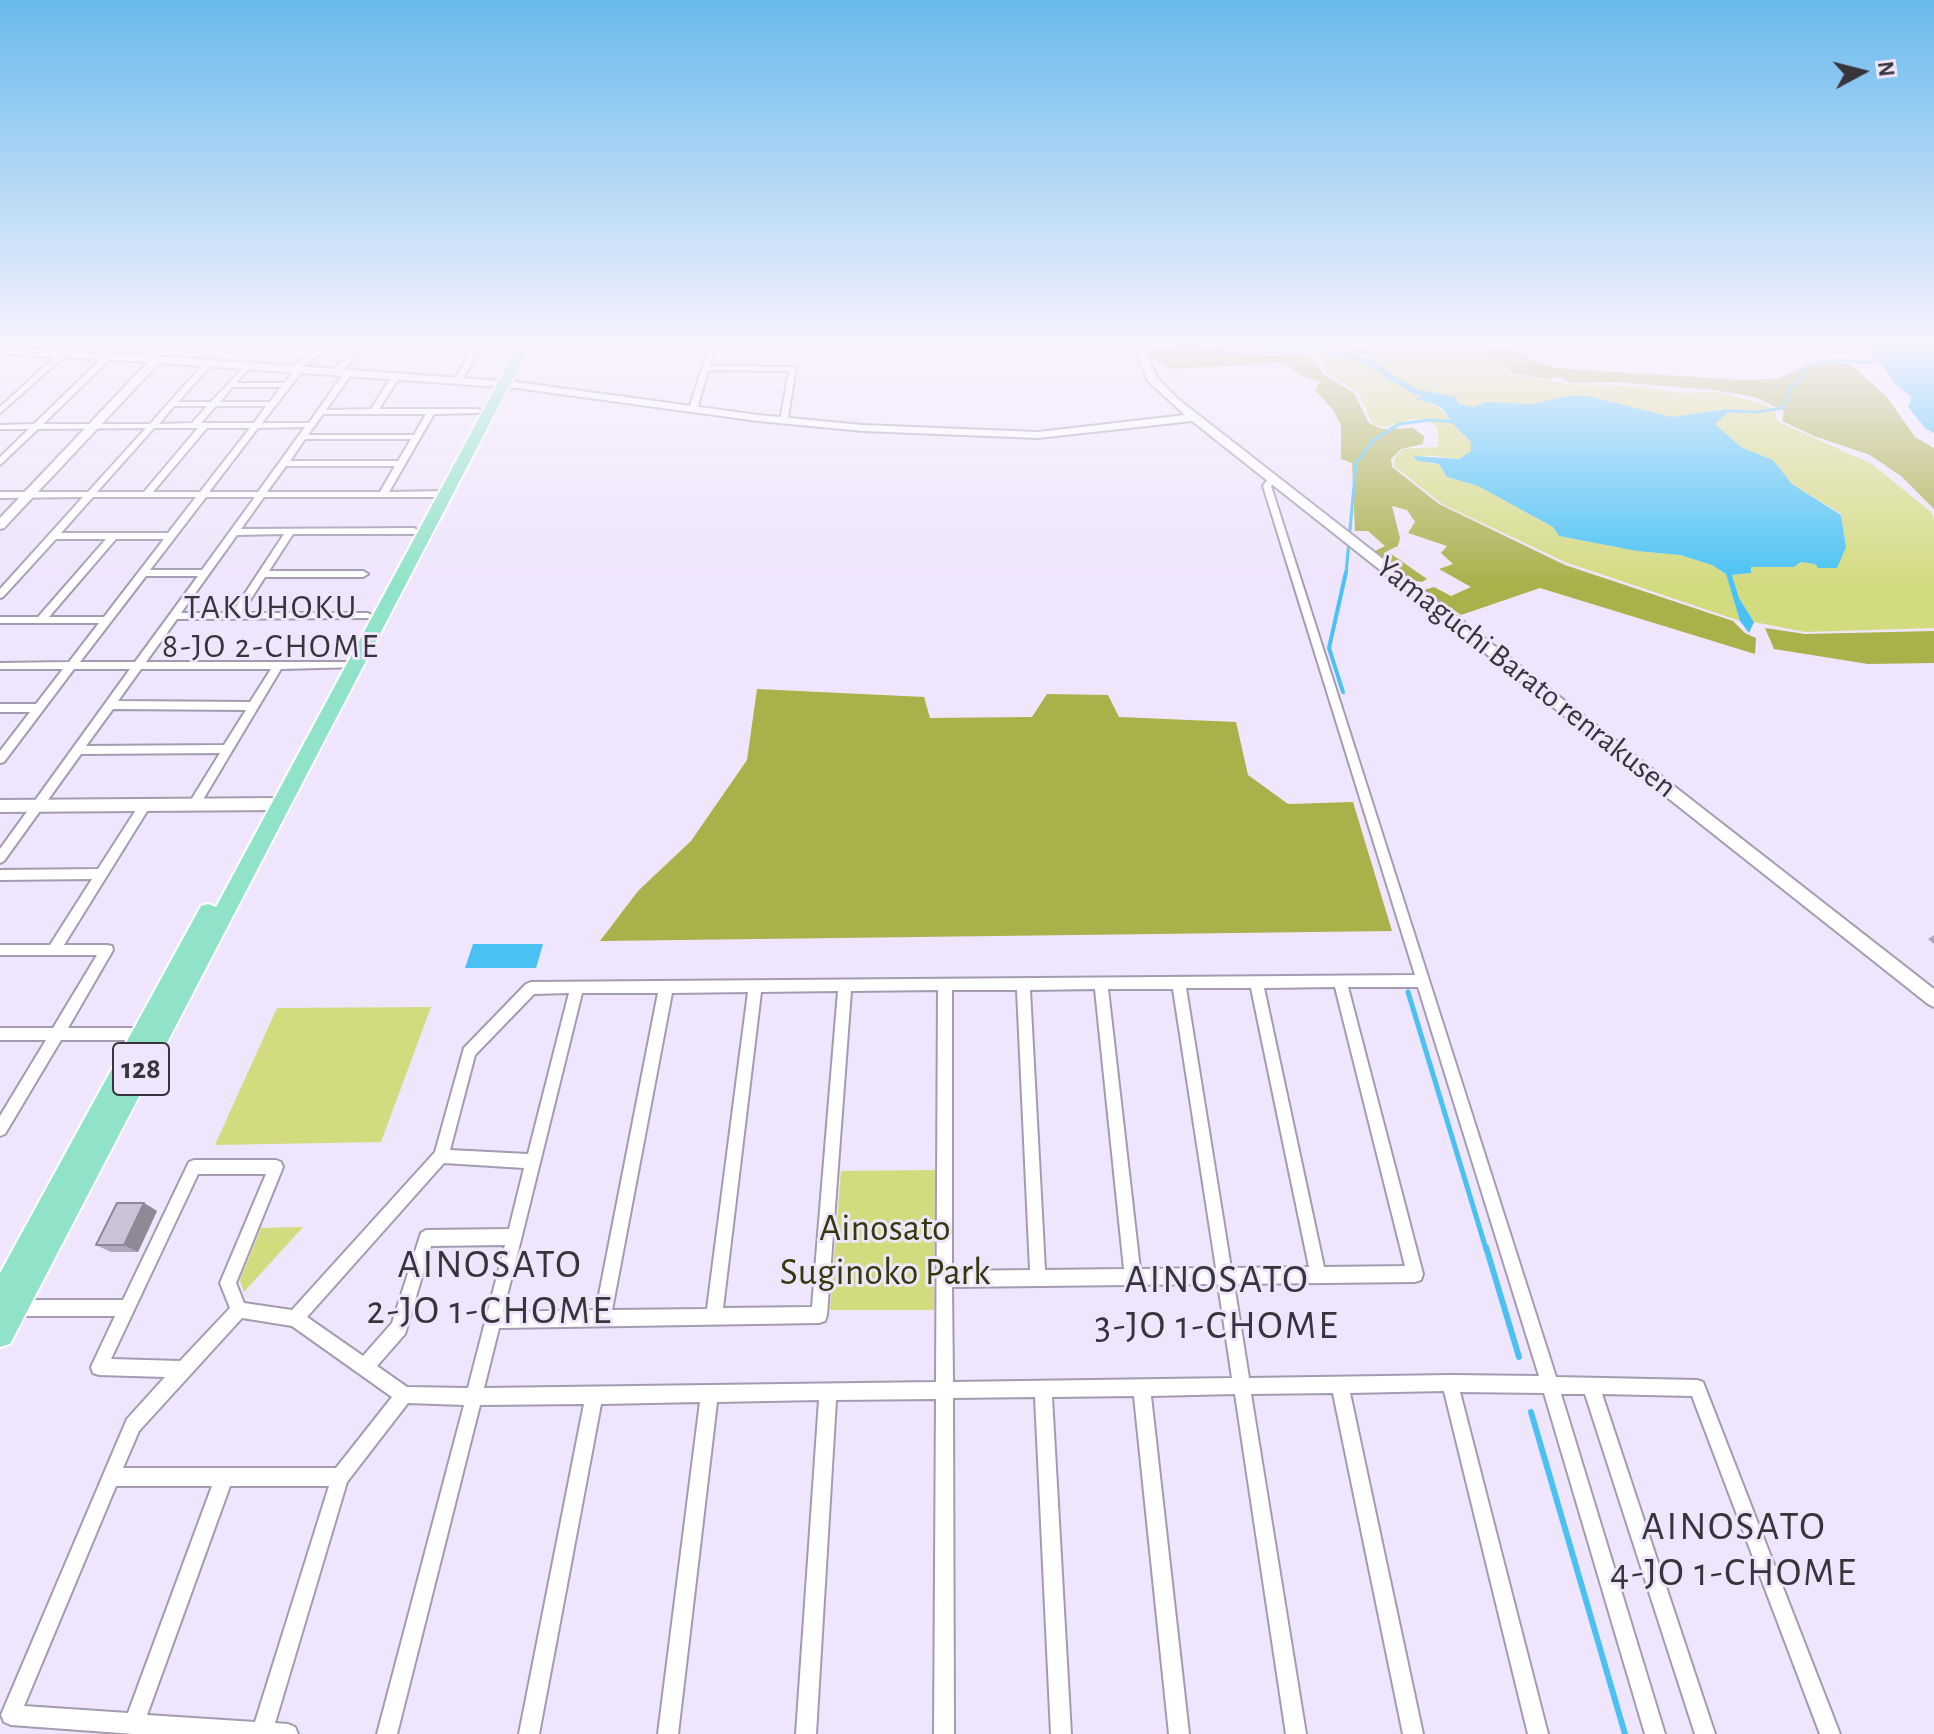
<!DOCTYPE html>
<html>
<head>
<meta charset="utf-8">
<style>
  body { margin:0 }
  #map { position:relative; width:1934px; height:1734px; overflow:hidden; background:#efe5fc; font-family:"Alegreya Sans",sans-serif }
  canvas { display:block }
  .north { position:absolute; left:1822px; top:32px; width:80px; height:80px; -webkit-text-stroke:6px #efe5fc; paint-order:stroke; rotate:83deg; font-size:22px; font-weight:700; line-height:32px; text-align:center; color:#38343c }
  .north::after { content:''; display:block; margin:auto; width:28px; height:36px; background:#38343c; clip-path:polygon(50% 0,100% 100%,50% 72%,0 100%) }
</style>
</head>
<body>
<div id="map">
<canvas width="1934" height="1734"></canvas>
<div class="north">N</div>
</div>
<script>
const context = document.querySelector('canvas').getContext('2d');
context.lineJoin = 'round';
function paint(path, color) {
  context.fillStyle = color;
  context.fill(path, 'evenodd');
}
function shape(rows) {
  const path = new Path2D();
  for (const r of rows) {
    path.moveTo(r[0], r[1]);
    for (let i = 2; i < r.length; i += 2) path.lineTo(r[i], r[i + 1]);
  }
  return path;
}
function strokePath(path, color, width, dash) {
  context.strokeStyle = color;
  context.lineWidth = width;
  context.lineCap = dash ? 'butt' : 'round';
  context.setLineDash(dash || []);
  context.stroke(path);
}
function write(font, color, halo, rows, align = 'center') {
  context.font = font + ' "Alegreya Sans",sans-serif';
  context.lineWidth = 6;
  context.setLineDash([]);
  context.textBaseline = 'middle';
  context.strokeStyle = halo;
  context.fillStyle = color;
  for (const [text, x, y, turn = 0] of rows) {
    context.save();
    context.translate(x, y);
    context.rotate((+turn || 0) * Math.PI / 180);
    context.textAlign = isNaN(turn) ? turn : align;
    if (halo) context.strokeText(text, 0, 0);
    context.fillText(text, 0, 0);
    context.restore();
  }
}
const green = shape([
  [1371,342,1475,342,1483,353,1512,374,1567,384,1645,387,1679,393,1716,392,1761,403,1775,410,1777,421,1872,464,1931,512,1934,519,1934,628,1805,632,1754,622,1739,598,1732,575,1751,573,1750,567,1794,567,1801,562,1816,564,1846,546,1841,514,1792,484,1773,460,1741,447,1714,423,1731,411,1728,409,1672,417,1588,396,1567,396,1534,404,1486,402,1474,407,1459,404,1456,397,1422,390,1471,442,1471,451,1459,459,1424,455,1431,464,1439,464,1447,477,1478,486,1553,527,1559,536,1637,551,1680,555,1712,565,1726,574,1740,621,1565,562,1442,504,1394,466,1395,457,1403,449,1438,447,1438,429,1430,420,1414,419,1384,427,1373,424,1358,392,1326,373,1320,356,1329,350,1364,357,1373,355,1375,350],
  [431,1007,381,1142,215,1145,277,1008],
  [935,1170,934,1310,830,1310,841,1171],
  [303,1227,244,1292,240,1280,261,1228]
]);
const forest = shape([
  [1272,342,1366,342,1373,353,1362,355,1344,350,1294,350,1266,347],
  [1477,342,1512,342,1517,350,1532,360,1554,368,1744,380,1778,379,1801,368,1824,362,1849,363,1886,396,1915,437,1934,448,1934,509,1901,476,1870,455,1814,436,1782,421,1784,411,1755,397,1715,390,1616,382,1571,383,1560,377,1545,379,1513,373,1486,353],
  [1165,343,1227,354,1303,355,1314,358,1322,373,1354,393,1369,423,1382,429,1413,428,1424,436,1423,444,1401,449,1391,459,1392,467,1439,504,1565,565,1733,621,1745,633,1756,638,1755,654,1540,588,1461,615,1424,590,1434,587,1451,596,1471,587,1439,569,1453,564,1441,553,1447,546,1408,533,1415,522,1407,510,1392,506,1400,538,1398,546,1387,551,1427,579,1422,582,1410,580,1373,552,1385,546,1368,531,1355,531,1352,463,1341,459,1341,425,1334,411,1315,390,1320,382,1301,376,1287,365,1278,363,1171,369,1151,357,1147,345],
  [1765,628,1805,634,1934,631,1934,663,1868,664,1774,649],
  [757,689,924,697,930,718,1032,717,1047,694,1108,695,1119,717,1236,722,1248,775,1288,804,1353,802,1392,931,600,941,638,891,691,841,747,760]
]);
const water = shape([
  [1858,342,1934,342,1934,433,1926,429,1908,407,1912,397,1896,385,1878,359,1867,353],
  [1422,390,1456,397,1459,404,1474,407,1486,402,1534,404,1567,396,1588,396,1672,417,1728,409,1731,410,1715,424,1741,447,1773,460,1792,484,1841,515,1846,547,1837,568,1818,568,1815,564,1801,562,1794,567,1751,567,1751,573,1732,575,1739,598,1754,622,1749,633,1740,621,1726,574,1712,565,1680,555,1637,551,1559,536,1553,527,1478,486,1447,477,1439,464,1418,461,1413,456,1459,459,1471,451,1471,442,1451,422,1444,410,1435,404,1415,399,1422,397,1418,393],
  [473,944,543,944,536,968,465,968]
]);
const streamFar3 = shape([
  [1730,411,1756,412,1783,408,1791,387,1801,378,1802,369,1815,363,1841,360,1867,363,1884,358],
  [1346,574,1356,463,1374,440,1399,424,1430,420,1456,422]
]);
const streamFar2 = shape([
  [1343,692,1329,648,1346,572]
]);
const streamFar1 = shape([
  [1408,992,1486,1249]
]);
const stream = shape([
  [1486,1247,1519,1357],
  [1531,1412,1625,1734]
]);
const canal = shape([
  [1160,342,1175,342,1227,350,1329,348,1371,360,1422,393,1415,395,1365,364,1329,352,1227,354,1163,344,1160,342]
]);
const minor = shape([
  [7,342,15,342,0,352,0,347,7,342],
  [330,342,338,342,303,366,303,370,262,423,309,423,346,370,349,370,353,372,326,410,371,409,394,373,400,373,401,375,379,409,478,409,482,411,478,413,434,414,389,492,445,491,449,494,445,497,264,497,241,529,414,528,419,531,414,534,293,534,269,571,363,571,368,574,363,577,265,577,242,613,368,613,373,616,371,618,177,619,146,662,355,662,359,663,359,667,281,669,198,808,194,809,188,805,220,753,81,754,4,861,0,863,0,849,130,669,74,669,4,762,0,763,0,751,30,712,0,712,0,704,36,704,63,669,0,669,0,663,69,662,99,623,0,623,0,617,38,617,106,539,56,539,3,597,0,598,0,589,83,497,0,498,0,492,88,492,146,428,38,429,0,465,0,457,29,429,0,429,0,425,34,424,105,355,112,357,43,424,150,424,206,361,213,363,178,402,211,402,248,363,252,365,236,383,285,383,294,370,291,368,292,366,330,342],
  [232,387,281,387,270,402,220,402,232,387],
  [174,406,207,406,192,423,159,424,174,406],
  [216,406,266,406,254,423,201,423,216,406],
  [323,414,426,414,414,435,308,435,323,414],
  [305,427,258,492,209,492,258,428,305,427],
  [154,428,198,428,144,492,97,492,154,428],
  [207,428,250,428,200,492,153,492,207,428],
  [305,439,411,439,398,461,290,461,305,439],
  [286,466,395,466,380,492,267,492,286,466],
  [93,497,196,497,168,533,61,533,93,497],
  [206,497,255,497,202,570,150,570,206,497],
  [284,534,232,613,181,613,237,535,284,534],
  [116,539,164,539,104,617,49,617,116,539],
  [146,576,198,576,135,662,80,662,146,576],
  [141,669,271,669,250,702,118,701,141,669],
  [113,709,246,710,224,745,86,746,113,709],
  [364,342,372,342,340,373,334,373,334,369,364,342],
  [477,342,484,342,460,383,454,383,453,381,477,342],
  [710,342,717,342,710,366,796,367,787,423,780,421,789,371,708,370,697,409,690,411,689,409,710,342],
  [60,352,67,354,0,413,0,407,60,352],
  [1273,475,1277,478,1271,486,1556,1377,1697,1380,1703,1382,1840,1734,1820,1734,1692,1396,1602,1394,1715,1734,1695,1734,1585,1394,1561,1394,1665,1734,1645,1734,1544,1393,1460,1392,1548,1734,1528,1734,1444,1391,1350,1393,1423,1734,1403,1734,1333,1393,1251,1394,1306,1734,1286,1734,1235,1394,1151,1396,1189,1734,1169,1734,1134,1396,1052,1397,1071,1734,1051,1734,1035,1397,953,1398,954,1734,934,1734,936,1399,836,1400,816,1734,796,1734,819,1400,717,1402,678,1734,658,1734,700,1402,601,1404,539,1734,519,1734,584,1404,480,1405,397,1734,377,1734,464,1405,408,1403,347,1482,275,1723,288,1724,295,1727,298,1734,134,1734,11,1725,4,1722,1,1715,127,1419,165,1377,99,1375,93,1373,91,1367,115,1316,0,1316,0,1300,123,1300,189,1162,194,1160,276,1160,281,1162,283,1167,236,1283,244,1303,292,1310,435,1152,464,1048,526,984,531,982,1415,975,1263,486,1270,476,1273,475],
  [1335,987,1405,1266,1324,1267,1264,988,1335,987],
  [1348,987,1418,987,1539,1376,1450,1375,1249,1378,1234,1284,1415,1282,1421,1280,1423,1274,1348,987],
  [1186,988,1251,988,1309,1267,1231,1268,1186,988],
  [1095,989,1124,1269,1045,1270,1030,990,1095,989],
  [1108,989,1173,989,1216,1268,1140,1269,1108,989],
  [938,990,936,1382,484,1388,499,1328,819,1323,825,1321,827,1315,851,991,938,990],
  [952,990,1017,990,1030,1270,952,1271,952,990],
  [838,991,812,1307,723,1308,761,992,838,991],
  [748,992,707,1309,612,1310,672,993,748,992],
  [569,993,528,1154,450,1150,475,1055,534,994,569,993],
  [582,993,658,993,596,1310,503,1312,582,993],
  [444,1163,524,1168,509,1229,426,1230,421,1233,392,1323,363,1356,307,1317,444,1163],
  [198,1174,266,1174,220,1283,230,1308,180,1361,111,1359,198,1174],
  [505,1245,468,1388,407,1387,377,1366,405,1334,431,1246,505,1245],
  [1218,1284,1232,1378,953,1382,952,1287,1218,1284],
  [242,1318,292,1326,392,1397,336,1468,123,1468,139,1431,242,1318],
  [116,1486,212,1486,128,1713,24,1706,116,1486],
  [230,1486,329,1486,255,1722,147,1715,230,1486],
  [145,801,151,805,149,808,64,945,107,945,112,946,113,950,68,1028,143,1028,148,1030,150,1034,148,1038,143,1040,61,1040,5,1134,0,1136,0,1116,46,1040,0,1040,0,1028,53,1028,97,955,0,955,0,945,50,945,92,879,0,880,0,870,98,869,141,802,145,801]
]);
const tertiary = shape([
  [1131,342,1141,342,1157,378,1178,399,1934,989,1934,1007,1928,1004,1192,421,1038,438,863,431,758,421,516,388,159,363,4,528,0,529,0,518,148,362,0,354,0,348,157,356,516,382,758,415,863,425,1038,432,1185,415,1148,381,1131,342],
  [281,798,289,804,281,810,0,812,0,800,281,798]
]);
const primary = shape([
  [520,342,532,342,10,1344,0,1347,0,1273,201,906,208,904,216,907,520,342]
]);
const wall = shape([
  [1934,935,1934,944,1928,939],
  [144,1203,157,1211,138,1252,111,1252,96,1245]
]);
const shadedWall = shape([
  [144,1203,157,1211,138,1252,124,1245]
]);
const building = shape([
  [117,1203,144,1203,124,1245,96,1245,117,1203]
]);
const shields = [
  [141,1069,56]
];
const shieldNames = [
  ["128",141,1069]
];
const streetNames = [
  ["Yamaguchi Barato renrakusen",1526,677,38]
];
const neighbourhoodNames = [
  ["TAKUHOKU",271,608],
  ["8-JO 2-CHOME",271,647]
];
const nearParknames = [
  ["Ainosato",885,1229],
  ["Suginoko Park",885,1273]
];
const nearNeighbourhoodnames = [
  ["AINOSATO",490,1265],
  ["2-JO 1-CHOME",490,1311],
  ["AINOSATO",1217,1280],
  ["3-JO 1-CHOME",1217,1326],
  ["AINOSATO",1734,1527],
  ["4-JO 1-CHOME",1734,1573]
];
paint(green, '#d3db7f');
paint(forest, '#aab04a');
paint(water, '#49c2f3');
strokePath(streamFar3, '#49c2f3', 3);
strokePath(streamFar2, '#49c2f3', 4);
strokePath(streamFar1, '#49c2f3', 5);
strokePath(stream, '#49c2f3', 6);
paint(canal, '#49c2f3');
strokePath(minor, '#a49bb0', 4);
strokePath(tertiary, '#a49bb0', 4);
strokePath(primary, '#fff', 4);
paint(minor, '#fff');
paint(tertiary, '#fff');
paint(primary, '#90e3c8');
paint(wall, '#afa7ba');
paint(shadedWall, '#8f8897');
paint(building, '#ccc2d8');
strokePath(building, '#8f8897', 2);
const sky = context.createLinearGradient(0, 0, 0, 584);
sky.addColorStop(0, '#68baec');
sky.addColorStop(0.59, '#f8f3fe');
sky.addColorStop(1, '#f8f3fe00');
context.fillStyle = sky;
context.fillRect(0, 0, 1934, 584);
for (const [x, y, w] of shields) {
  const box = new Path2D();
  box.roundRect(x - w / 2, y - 26, w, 52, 6);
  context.fillStyle = '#efe5fc';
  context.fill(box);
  strokePath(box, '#38343c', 2);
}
write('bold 30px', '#38343c', null, shieldNames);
write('32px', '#38343c', '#efe5fc', streetNames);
context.letterSpacing = '2px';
write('34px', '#38343c', '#efe5fc', neighbourhoodNames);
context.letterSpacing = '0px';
write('38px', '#35380c', '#efe5fc', nearParknames);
context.letterSpacing = '2px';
write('40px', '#38343c', '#efe5fc', nearNeighbourhoodnames);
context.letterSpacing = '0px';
</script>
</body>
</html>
